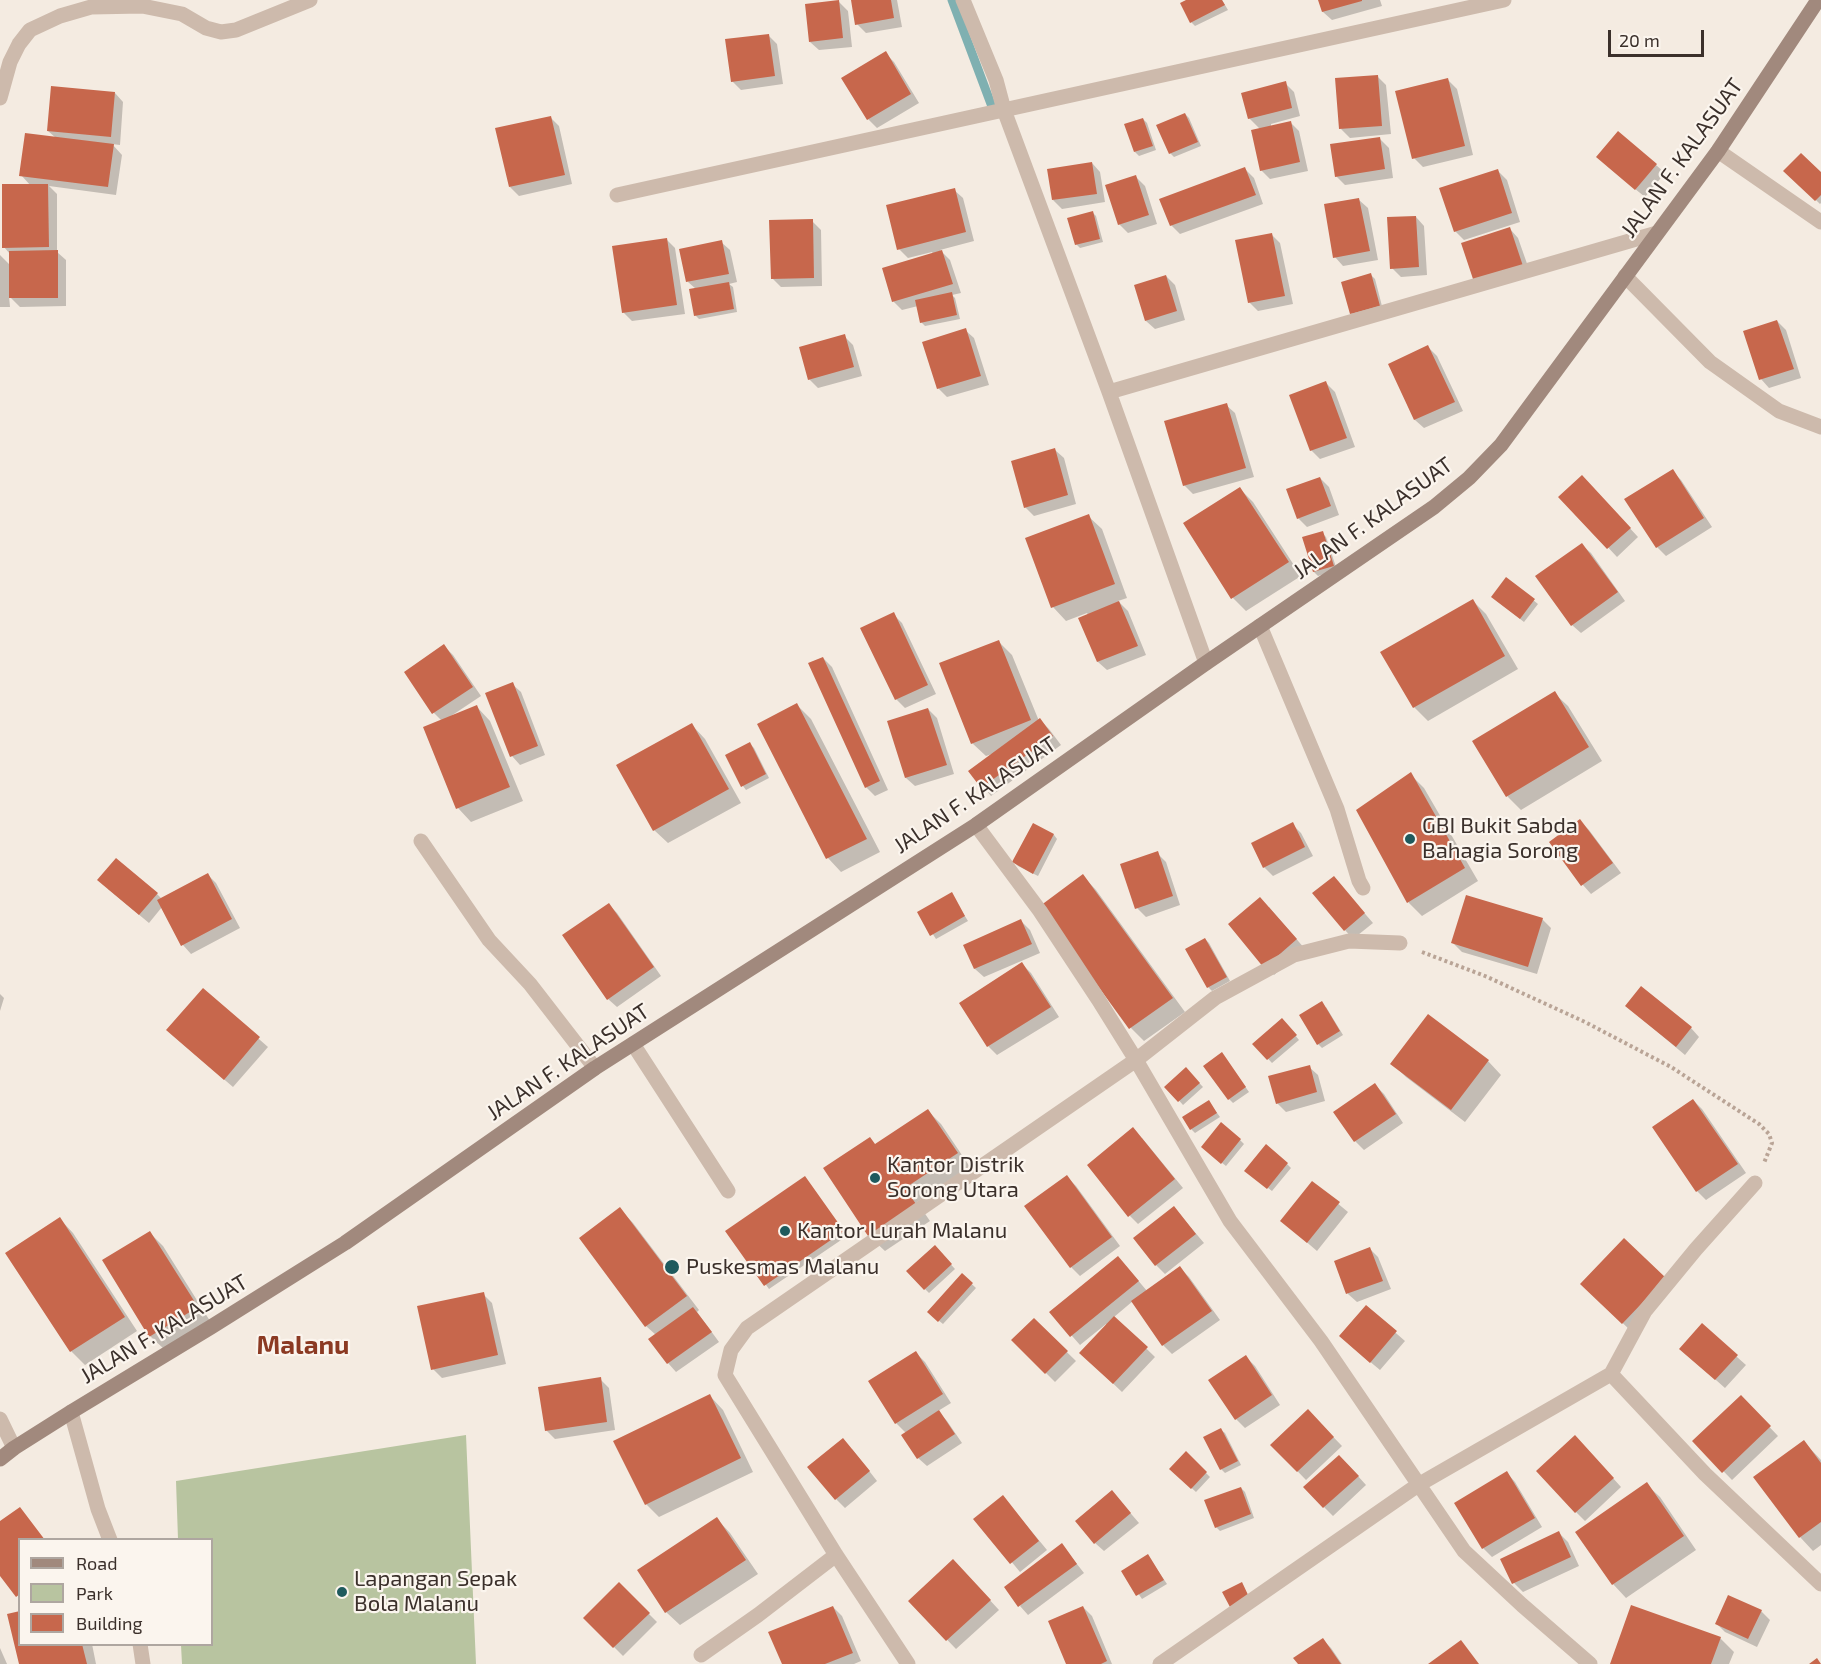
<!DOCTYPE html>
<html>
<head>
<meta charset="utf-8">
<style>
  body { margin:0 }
  #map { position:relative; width:1821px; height:1664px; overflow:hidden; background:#f4ebe1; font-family:"Exo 2",sans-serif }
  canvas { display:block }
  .legend { position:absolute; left:18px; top:1538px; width:195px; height:108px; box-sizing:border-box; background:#fbf5ee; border:2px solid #aea6a0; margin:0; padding:8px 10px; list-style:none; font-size:18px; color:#3b302b }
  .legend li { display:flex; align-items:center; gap:12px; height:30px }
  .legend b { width:30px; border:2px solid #aea6a0 }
  .scale { position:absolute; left:1608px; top:30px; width:96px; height:27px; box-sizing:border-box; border:3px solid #3b302b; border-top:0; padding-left:8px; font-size:18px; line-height:21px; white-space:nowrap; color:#3b302b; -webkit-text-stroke:4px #fbf5ee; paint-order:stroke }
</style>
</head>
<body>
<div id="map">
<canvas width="1821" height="1664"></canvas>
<ul class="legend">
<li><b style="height:8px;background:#a1897d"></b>Road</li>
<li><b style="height:16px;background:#b8c4a0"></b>Park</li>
<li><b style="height:16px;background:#c7674c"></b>Building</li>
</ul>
<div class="scale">20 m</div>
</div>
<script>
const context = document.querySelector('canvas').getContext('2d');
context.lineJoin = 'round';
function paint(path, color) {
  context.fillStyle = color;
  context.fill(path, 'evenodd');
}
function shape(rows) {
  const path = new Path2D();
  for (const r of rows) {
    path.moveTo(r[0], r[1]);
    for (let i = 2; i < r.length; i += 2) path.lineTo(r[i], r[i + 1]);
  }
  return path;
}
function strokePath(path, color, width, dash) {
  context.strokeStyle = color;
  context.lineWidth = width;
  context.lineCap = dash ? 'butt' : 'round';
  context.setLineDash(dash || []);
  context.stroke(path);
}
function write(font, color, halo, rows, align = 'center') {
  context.font = font + ' "Exo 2",sans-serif';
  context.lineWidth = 4.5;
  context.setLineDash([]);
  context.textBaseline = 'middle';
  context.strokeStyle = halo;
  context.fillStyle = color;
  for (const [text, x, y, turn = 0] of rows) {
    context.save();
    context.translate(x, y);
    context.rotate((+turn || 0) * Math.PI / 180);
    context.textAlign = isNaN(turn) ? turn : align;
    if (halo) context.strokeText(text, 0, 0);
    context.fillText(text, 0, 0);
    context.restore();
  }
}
const green = shape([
  [466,1435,476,1664,182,1664,181,1645,212,1644,212,1540,178,1539,176,1481]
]);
const shadow = shape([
  [853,0,897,0,902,27,866,33,857,24],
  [1189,0,1222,0,1228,10,1195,26,1191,22],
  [1320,0,1380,0,1382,6,1332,20,1323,12],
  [839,2,848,11,852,47,819,50,810,42],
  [768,35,777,44,783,84,741,90,732,81],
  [885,53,894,62,919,103,877,128,868,119],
  [1377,76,1386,85,1391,134,1350,138,1341,129],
  [1448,80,1457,89,1473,155,1423,167,1414,158],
  [1285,83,1294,92,1300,116,1271,124,1271,127,1290,122,1299,131,1308,171,1270,179,1261,170,1260,129,1249,118],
  [115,93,123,102,120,145,112,144,122,155,116,195,49,186,57,194,57,252,66,260,66,306,20,307,9,296,10,307,0,307,0,255,10,265,10,254,4,247,31,186,21,175,56,138,48,131],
  [1185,114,1189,118,1201,146,1174,157,1170,153],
  [550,117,559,126,572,184,519,196,510,187],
  [1143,119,1147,123,1156,150,1139,156,1135,152],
  [1380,139,1389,148,1393,178,1345,185,1336,176],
  [1092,163,1100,172,1105,202,1062,209,1053,200],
  [1656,165,1665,173,1645,197,1607,166],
  [1245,169,1254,178,1263,204,1180,234,1171,225],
  [1785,170,1821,174,1821,203,1820,204],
  [1498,171,1507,180,1520,222,1464,240,1455,231],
  [1136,177,1145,186,1157,224,1128,233,1119,224],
  [954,190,963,198,974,241,940,250,950,260,961,293,952,295,955,298,960,319,925,326,921,322,918,306,902,310,893,301,933,254,932,252,908,258,899,249],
  [1359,200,1368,208,1378,260,1343,266,1335,257],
  [1092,212,1096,216,1103,242,1080,248,1076,244],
  [1416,217,1424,226,1427,275,1401,277,1392,268],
  [812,221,821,230,822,286,781,287,772,278],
  [1510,229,1518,238,1531,275,1484,290],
  [1271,234,1280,243,1293,304,1258,311,1249,302],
  [667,240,675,248,685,314,632,321,623,312],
  [721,242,730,250,737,282,729,284,733,287,737,312,699,319,695,315,696,289,688,282],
  [1371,275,1375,279,1383,310,1355,318,1351,314],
  [1166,276,1175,285,1185,320,1155,329,1146,321],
  [1777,321,1786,330,1801,378,1769,388,1761,379],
  [965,330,974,338,989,385,947,397,938,388],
  [844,336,853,345,862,376,818,388,809,379],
  [1428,347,1437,356,1463,411,1424,428,1415,420,1390,365],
  [1326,383,1335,392,1355,447,1320,459,1311,450],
  [1226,405,1235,413,1254,477,1193,494,1184,485],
  [1055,450,1064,458,1076,504,1034,516,1025,507],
  [1672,471,1681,480,1712,527,1666,556,1657,547,1626,500],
  [1320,478,1329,487,1339,515,1307,527,1298,518],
  [1591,486,1638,537,1617,557,1561,497],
  [1240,489,1253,502,1301,576,1246,611,1233,598],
  [1088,516,1102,529,1127,598,1118,601,1128,611,1146,655,1107,670,1098,662,1080,618,1088,615,1087,613,1066,621,1053,607],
  [1322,533,1326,537,1337,570,1318,576,1314,572],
  [1582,545,1591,553,1625,601,1581,633,1572,625],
  [1507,579,1538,604,1524,622,1497,601],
  [1473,601,1486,614,1518,669,1428,721,1414,707],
  [893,614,902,623,936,694,905,708,896,699],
  [998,641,1012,655,1039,721,1040,720,1049,729,1061,745,991,796,970,771,992,754,986,756,972,743],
  [444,646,453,655,481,696,451,716,477,707,490,721,523,801,471,822,458,808,425,728,442,721,434,713,406,672],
  [823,658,832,667,888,790,875,796,866,787],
  [512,684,521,692,545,755,520,765,512,756],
  [1554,693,1568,706,1602,761,1521,810,1508,797,1474,741],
  [797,705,811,719,880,852,841,872,828,858],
  [928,709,937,718,954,774,915,786,906,778],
  [692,725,705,739,741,803,668,843,654,830],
  [750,744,754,748,769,778,746,790,743,786],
  [1410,774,1424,788,1478,881,1422,916,1409,903,1358,811],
  [1580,821,1589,830,1621,873,1591,894,1583,885,1551,842],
  [1292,824,1301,833,1313,856,1273,876,1264,867],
  [1033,825,1054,835,1057,839,1038,876,1018,866,1014,862],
  [1157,853,1166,862,1180,905,1146,917,1137,908],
  [207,874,216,883,240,928,191,954,183,945,162,907,149,923,108,889,157,894,162,899],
  [1083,876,1096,890,1185,1012,1144,1041,1131,1028],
  [1334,878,1373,923,1353,939,1345,930],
  [951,894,968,921,936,939,919,913],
  [609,905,617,913,661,976,617,1007,608,999],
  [1269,907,1305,949,1274,975,1266,966],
  [1542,919,1551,928,1537,974,1462,952,1453,943],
  [1021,921,1030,930,1040,953,984,977,975,969,965,946],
  [1205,939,1209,943,1230,981,1212,991,1208,987],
  [1022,964,1031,973,1059,1017,997,1055,988,1046,961,1003],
  [203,990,268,1047,233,1087,177,1039],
  [0,994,4,998,0,1011],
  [1326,1007,1343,1035,1322,1048,1318,1044],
  [1636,1014,1691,1028,1699,1037,1685,1055],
  [1286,1024,1299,1040,1272,1063,1254,1044],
  [1225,1058,1249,1092,1233,1103,1229,1099],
  [1488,1061,1501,1075,1465,1122,1406,1077,1392,1063],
  [1309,1067,1318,1075,1325,1101,1286,1112,1277,1103],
  [1186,1069,1203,1087,1183,1105,1167,1087],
  [1375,1085,1384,1094,1403,1123,1364,1150,1355,1141,1335,1112],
  [1693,1100,1702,1109,1746,1173,1706,1200,1697,1191],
  [1209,1102,1220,1117,1195,1133,1191,1129],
  [928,1111,941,1124,970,1167,917,1202,930,1221,885,1251,871,1238],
  [1142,1138,1183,1188,1138,1224,1130,1216],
  [1240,1140,1244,1144,1226,1166,1207,1151],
  [1287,1164,1291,1168,1272,1191,1250,1174],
  [1067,1177,1076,1186,1120,1246,1080,1276,1071,1267],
  [805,1178,847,1236,769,1289,727,1231],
  [1313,1183,1348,1212,1317,1251,1282,1221],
  [620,1209,633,1223,699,1310,697,1312,719,1342,676,1372,668,1363,656,1335,646,1326],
  [1182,1217,1204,1243,1165,1274,1156,1265],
  [60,1219,73,1233,137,1331,85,1365,71,1351,7,1254],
  [150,1233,163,1246,210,1321,164,1349,150,1336],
  [935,1247,955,1269,929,1293,908,1272],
  [1369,1248,1378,1257,1391,1289,1357,1302,1348,1294,1336,1261],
  [1126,1266,1147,1291,1180,1268,1189,1277,1220,1320,1172,1354,1163,1345,1133,1301,1114,1317,1155,1357,1122,1392,1081,1353,1107,1325,1106,1324,1080,1345,1051,1312],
  [962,1275,976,1288,943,1324,933,1316],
  [1665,1279,1632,1332,1582,1284],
  [483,1294,492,1303,506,1364,442,1378,433,1369],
  [1366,1307,1405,1341,1380,1370,1350,1345],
  [1034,1320,1076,1361,1055,1382,1013,1340],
  [1702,1326,1746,1365,1725,1388,1690,1357],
  [916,1353,925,1362,951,1403,938,1411,947,1421,962,1443,927,1466,918,1458,906,1433,896,1423],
  [1246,1357,1255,1366,1280,1405,1245,1428,1236,1419],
  [600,1379,609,1388,615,1430,555,1439,546,1430],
  [710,1396,723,1410,753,1472,659,1517,646,1504],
  [1741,1397,1778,1436,1732,1480,1694,1441],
  [1308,1411,1342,1446,1306,1480,1272,1445],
  [1221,1430,1225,1433,1241,1465,1225,1473,1221,1469],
  [1804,1442,1821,1460,1821,1545,1813,1551,1800,1537],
  [1584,1446,1621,1487,1585,1521,1576,1512],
  [852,1449,877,1481,845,1508,836,1499],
  [1186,1453,1210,1477,1196,1492,1171,1469],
  [1348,1465,1366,1485,1333,1516,1324,1507],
  [1507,1473,1515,1482,1542,1527,1492,1557,1483,1548],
  [1646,1484,1660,1497,1696,1550,1626,1598,1613,1584],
  [1241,1488,1245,1492,1254,1518,1220,1531,1216,1527],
  [1003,1497,1047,1550,1020,1572,976,1519],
  [1120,1501,1139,1523,1104,1551,1095,1543],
  [717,1519,730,1533,758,1574,680,1625,666,1612],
  [1559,1533,1568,1542,1579,1566,1523,1592,1514,1583,1502,1560],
  [1062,1545,1084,1573,1028,1615,1020,1606],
  [1148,1556,1167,1584,1142,1599,1123,1571],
  [962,1570,999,1610,956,1649,910,1601],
  [619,1584,657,1622,623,1656,585,1618],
  [833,1607,842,1616,861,1661,854,1664,783,1664],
  [1083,1607,1092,1616,1112,1664,1068,1664],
  [1761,1611,1770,1620,1757,1647,1725,1632,1716,1623],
  [1720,1638,1734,1652,1729,1664,1612,1664],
  [1323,1640,1331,1648,1342,1664,1299,1664],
  [20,1644,92,1644,96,1664,20,1664],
  [0,1648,7,1664,0,1664]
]);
const stream = shape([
  [952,0,991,104]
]);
const building = shape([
  [839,0,843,38,809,42,805,4],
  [851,0,891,0,894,18,855,25],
  [1186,0,1222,0,1225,5,1190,23,1180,3],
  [1318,0,1362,0,1362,1,1322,12],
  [769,34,775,76,731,82,725,39],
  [886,51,911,94,867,120,841,78],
  [1378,75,1382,126,1339,129,1335,78],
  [1448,78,1465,146,1412,159,1395,91],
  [1286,81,1292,108,1248,119,1241,93],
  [51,86,115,92,111,137,47,131],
  [1185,113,1198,142,1169,154,1156,125],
  [551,116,565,175,509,187,495,128],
  [1143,118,1153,146,1134,152,1124,124],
  [1291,121,1300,162,1260,171,1251,130],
  [1618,131,1657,164,1635,190,1596,157],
  [25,133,114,144,108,187,19,176],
  [1380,137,1385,169,1335,177,1330,144],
  [1801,153,1821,172,1821,195,1815,201,1783,171],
  [1092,162,1097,194,1052,200,1047,169],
  [1245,167,1256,195,1170,226,1159,199],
  [1498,169,1512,213,1454,232,1439,188],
  [1136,175,1149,215,1118,225,1105,185],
  [2,184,48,184,49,247,2,248],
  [955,188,966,232,897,250,886,205],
  [1359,198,1370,251,1333,258,1324,204],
  [1093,211,1100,239,1075,245,1067,218],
  [1416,216,1419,267,1390,269,1387,217],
  [813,219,814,278,771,279,769,220],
  [1510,227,1523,266,1474,282,1461,243],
  [1272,233,1285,296,1248,303,1235,240],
  [667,238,677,305,622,313,612,246],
  [722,240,729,274,686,282,679,249],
  [58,250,58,298,9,298,9,251],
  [942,250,953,284,892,302,882,268],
  [1371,273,1380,306,1350,314,1341,282],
  [1166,275,1177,311,1145,321,1134,285],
  [729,282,734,309,694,316,689,289],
  [952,292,957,315,920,323,915,300],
  [1777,320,1794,369,1759,380,1743,331],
  [966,328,981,376,937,389,922,342],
  [845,334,854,367,808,380,799,347],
  [1428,345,1455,402,1414,420,1388,364],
  [1326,381,1347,438,1310,451,1289,395],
  [1227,403,1246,468,1183,486,1164,421],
  [1055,448,1068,495,1024,508,1011,461],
  [1673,469,1704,518,1656,548,1624,499],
  [1582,475,1631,528,1607,549,1558,497],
  [1320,477,1331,506,1297,519,1286,489],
  [1240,487,1289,562,1231,599,1183,523],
  [1089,514,1115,584,1051,608,1025,538],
  [1323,531,1334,566,1313,572,1302,537],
  [1582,543,1618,592,1571,626,1535,576],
  [1506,577,1535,599,1520,619,1491,597],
  [1473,599,1505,656,1413,708,1380,652],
  [1119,601,1138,646,1097,662,1078,618],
  [894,612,928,685,895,700,860,628],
  [999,640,1031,720,971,744,939,663],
  [444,644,473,687,432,714,404,672],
  [823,657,880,781,865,788,808,663],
  [513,682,538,746,510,757,485,693],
  [1555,691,1589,747,1506,797,1472,741],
  [797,703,867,839,826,859,757,724],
  [477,705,510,787,456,809,423,727],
  [928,708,947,765,905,778,887,721],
  [1040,718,1053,736,981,788,968,771],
  [692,723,729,789,653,831,616,765],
  [750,742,766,774,741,787,725,755],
  [1411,772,1465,868,1407,903,1356,810],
  [1580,819,1613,863,1581,886,1549,842],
  [1293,822,1305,847,1263,868,1251,843],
  [1033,823,1054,834,1033,874,1012,862],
  [1158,851,1173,896,1135,909,1120,864],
  [116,858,158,893,139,915,97,880],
  [208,873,232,919,181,946,157,900],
  [1083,874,1173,998,1129,1029,1040,906],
  [1334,876,1365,913,1344,931,1312,893],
  [952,892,965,916,930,936,917,912],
  [1466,895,1543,918,1528,967,1451,943],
  [1260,897,1297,939,1264,968,1228,924],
  [609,903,654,967,607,1000,562,935],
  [1021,919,1032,944,974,969,963,945],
  [1205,938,1227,977,1207,988,1185,949],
  [1022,962,1051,1007,987,1047,959,1003],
  [1641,986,1692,1027,1676,1047,1625,1006],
  [203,988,260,1037,224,1080,166,1030],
  [1322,1001,1340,1031,1317,1045,1299,1015],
  [1428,1014,1489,1060,1451,1110,1390,1064],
  [1282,1018,1297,1035,1267,1060,1252,1044],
  [1222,1052,1246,1087,1228,1100,1203,1066],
  [1310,1065,1317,1092,1276,1104,1268,1076],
  [1186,1067,1200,1083,1178,1102,1164,1087],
  [1375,1083,1396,1114,1354,1142,1333,1112],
  [1693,1099,1738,1164,1696,1192,1652,1127],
  [1209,1100,1217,1113,1190,1130,1182,1117],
  [928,1109,958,1153,905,1188,918,1207,870,1239,823,1168,870,1137,875,1144],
  [1221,1122,1241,1139,1221,1164,1201,1147],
  [1133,1127,1175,1179,1128,1217,1087,1165],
  [1266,1144,1288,1163,1267,1189,1244,1171],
  [1067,1175,1112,1237,1070,1268,1024,1206],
  [805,1176,844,1231,764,1286,725,1231],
  [1312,1181,1340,1202,1307,1243,1280,1221],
  [1174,1206,1196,1234,1155,1266,1133,1238],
  [620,1207,687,1296,645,1327,579,1238],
  [60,1217,125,1317,70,1352,5,1253],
  [150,1231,198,1307,149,1337,102,1260],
  [1624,1238,1666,1278,1622,1324,1580,1284],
  [935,1245,952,1264,924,1290,906,1271],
  [1370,1247,1383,1281,1346,1294,1334,1261],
  [1118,1256,1139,1281,1070,1337,1049,1312],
  [1180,1266,1212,1311,1162,1346,1131,1301],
  [962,1273,973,1283,938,1322,927,1312],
  [484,1292,498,1355,431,1370,417,1306],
  [1366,1305,1397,1331,1370,1363,1339,1336],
  [693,1307,712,1332,667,1364,648,1339],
  [1114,1316,1148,1347,1113,1384,1079,1353],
  [1034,1318,1068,1351,1045,1374,1011,1340],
  [1702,1323,1738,1355,1715,1380,1679,1349],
  [916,1351,943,1394,895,1424,868,1381],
  [1246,1355,1272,1395,1235,1420,1208,1380],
  [601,1377,607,1422,545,1431,538,1387],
  [710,1394,741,1458,645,1505,613,1441],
  [1741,1395,1771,1426,1722,1473,1692,1441],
  [1308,1409,1334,1437,1297,1472,1270,1445],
  [939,1410,955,1434,917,1459,901,1435],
  [1221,1428,1238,1461,1220,1470,1203,1437],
  [1575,1435,1614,1478,1575,1513,1536,1471],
  [843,1438,870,1471,835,1500,807,1467],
  [1804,1440,1821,1463,1821,1522,1799,1538,1753,1477],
  [1186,1451,1207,1472,1191,1489,1169,1469],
  [1339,1455,1359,1476,1323,1508,1303,1487],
  [1507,1471,1535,1518,1482,1549,1454,1503],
  [1647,1482,1684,1536,1612,1585,1575,1532],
  [1241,1487,1251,1514,1215,1528,1204,1500],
  [1112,1490,1131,1513,1094,1544,1075,1521],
  [1003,1495,1039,1541,1010,1564,973,1519],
  [20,1507,45,1540,20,1540,20,1594,16,1597,0,1576,0,1521],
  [717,1517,746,1560,665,1613,637,1570],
  [1559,1531,1571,1557,1512,1584,1500,1559],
  [1062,1543,1077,1564,1018,1607,1004,1587],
  [1148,1554,1164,1580,1136,1596,1121,1571],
  [953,1559,991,1600,946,1641,908,1601],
  [619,1582,650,1613,613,1648,583,1618],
  [1242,1582,1249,1597,1230,1607,1222,1592],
  [1728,1595,1762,1610,1748,1639,1715,1624],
  [1631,1605,1721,1637,1711,1664,1610,1664],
  [833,1606,853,1653,825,1664,782,1664,768,1632],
  [1083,1606,1107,1661,1101,1664,1066,1664,1048,1621],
  [20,1611,20,1644,82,1644,87,1664,19,1664,7,1614],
  [1323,1638,1341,1664,1298,1664,1293,1658],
  [1461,1640,1479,1664,1428,1664],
  [1817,1658,1821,1664,1809,1664]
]);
const path = shape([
  [1422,952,1485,976,1585,1022,1671,1067,1759,1124,1769,1134,1772,1143,1764,1163]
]);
const lane = shape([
  [1260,626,1337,809,1359,881,1363,888],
  [633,1044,728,1191]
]);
const street = shape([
  [963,0,996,80,1004,110,1109,392,1206,663],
  [0,98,10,62,19,44,30,30,60,16,91,7,142,6,182,14,206,28,221,32,236,30,310,0],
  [1718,151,1821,222],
  [617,195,1504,0],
  [1625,276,1710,362,1779,411,1821,427],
  [1109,392,1657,233],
  [976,825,1040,911,1098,999,1136,1060,1230,1221,1321,1341,1464,1551,1522,1605,1590,1664],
  [421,841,489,940,530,984,595,1068],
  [1611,1374,1645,1311,1696,1249,1755,1183],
  [71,1412,98,1509,110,1540],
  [0,1419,14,1448],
  [140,1644,143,1664],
  [701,1655,758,1615,836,1555],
  [908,1664,836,1555,725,1375,731,1350,747,1328,1136,1060,1215,998,1294,955,1349,941,1400,943],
  [1160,1664,1418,1485,1611,1374,1705,1474,1821,1584]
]);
const secondary = shape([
  [0,1459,14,1448,71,1412,211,1327,345,1243,595,1068,976,825,1206,663,1434,507,1469,478,1501,445,1718,151,1818,0]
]);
const markers = [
  [1410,839,6,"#1f5a5d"],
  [875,1178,6,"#1f5a5d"],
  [785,1231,6,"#1f5a5d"],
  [672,1267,8,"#1f5a5d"],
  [342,1592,6,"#1f5a5d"]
];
const streetNames = [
  ["JALAN F. KALASUAT",1682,158,-54],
  ["JALAN F. KALASUAT",1373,518,-36],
  ["JALAN F. KALASUAT",975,795,-34],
  ["JALAN F. KALASUAT",568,1062,-34],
  ["JALAN F. KALASUAT",164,1329,-31]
];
const poiNames = [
  ["GBI Bukit Sabda",1422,826],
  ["Bahagia Sorong",1422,851],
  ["Kantor Distrik",887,1165],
  ["Sorong Utara",887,1190],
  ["Kantor Lurah Malanu",797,1231],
  ["Puskesmas Malanu",686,1267],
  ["Lapangan Sepak",354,1579],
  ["Bola Malanu",354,1604]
];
const quarterNames = [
  ["Malanu",303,1345]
];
paint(green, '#b8c4a0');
paint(shadow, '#0003');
strokePath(stream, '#7fb0b1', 9);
paint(building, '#c7674c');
strokePath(path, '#b9a496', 4, [3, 3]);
strokePath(lane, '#cdbaac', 15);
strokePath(street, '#cdbaac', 15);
strokePath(secondary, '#a1897d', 15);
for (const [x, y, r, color] of markers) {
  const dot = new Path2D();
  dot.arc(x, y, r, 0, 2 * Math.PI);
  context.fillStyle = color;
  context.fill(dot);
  strokePath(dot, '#fbf5ee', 2);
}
write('22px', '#3b302b', '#fbf5ee', streetNames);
write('22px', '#3b302b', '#fbf5ee', poiNames, 'left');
write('bold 26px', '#8b3a23', '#fbf5ee', quarterNames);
</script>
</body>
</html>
